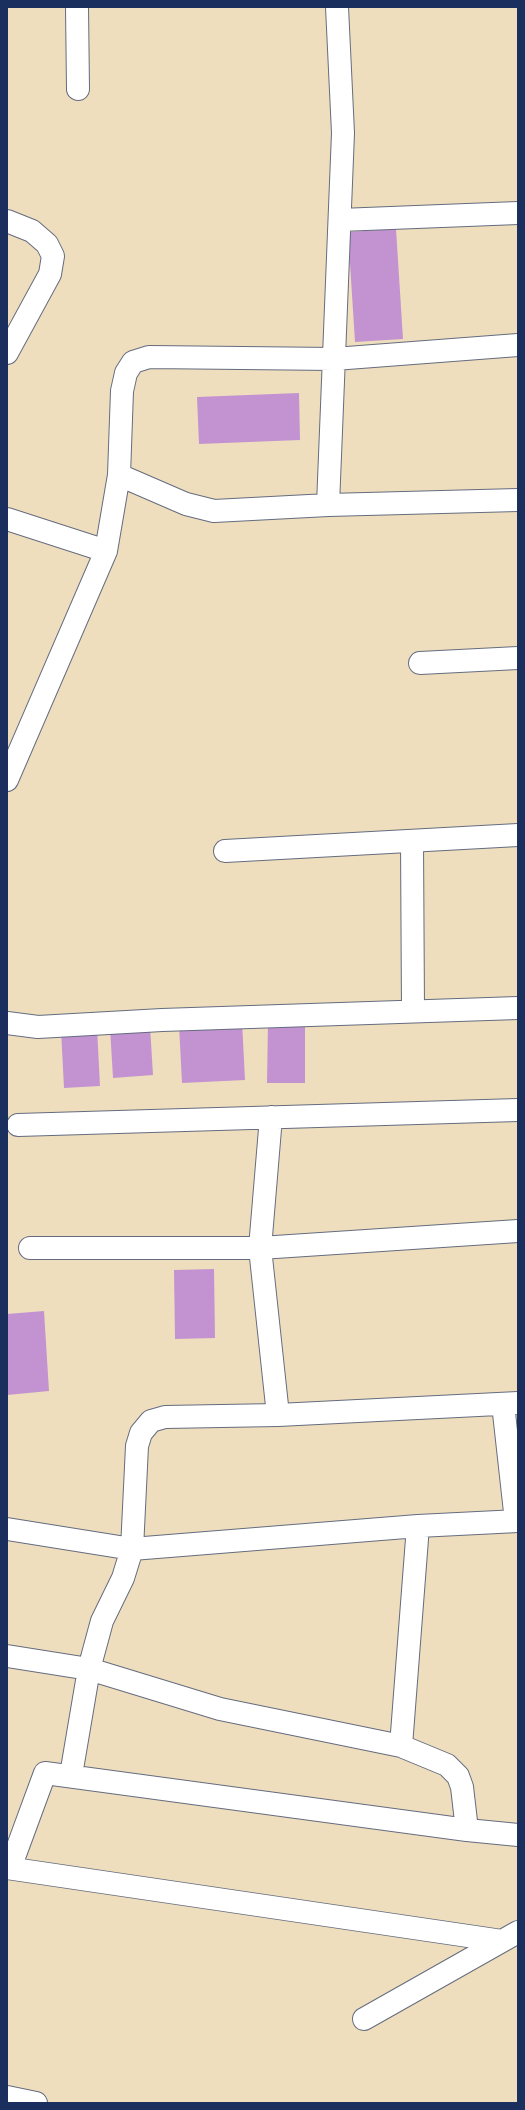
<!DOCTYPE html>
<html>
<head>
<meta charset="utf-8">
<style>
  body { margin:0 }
  #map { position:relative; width:525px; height:2110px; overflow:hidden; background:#eedebd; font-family:Mynerve,sans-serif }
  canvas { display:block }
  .frame { position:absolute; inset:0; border:8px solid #1b2f5e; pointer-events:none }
</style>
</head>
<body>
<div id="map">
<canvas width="525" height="2110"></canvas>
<div class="frame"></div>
</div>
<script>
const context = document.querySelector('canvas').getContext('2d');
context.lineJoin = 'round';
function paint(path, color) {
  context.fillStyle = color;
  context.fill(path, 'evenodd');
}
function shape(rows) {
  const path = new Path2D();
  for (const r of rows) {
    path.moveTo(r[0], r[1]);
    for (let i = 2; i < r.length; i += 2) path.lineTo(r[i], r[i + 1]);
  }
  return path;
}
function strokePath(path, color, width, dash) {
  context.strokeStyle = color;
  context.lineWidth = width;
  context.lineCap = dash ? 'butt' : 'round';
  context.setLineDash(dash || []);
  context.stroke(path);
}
const building = shape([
  [396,229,403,339,355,342,348,232],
  [299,393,300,440,199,444,197,397],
  [268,1020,305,1021,305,1083,267,1083],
  [242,1021,245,1080,182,1083,179,1025],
  [150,1026,153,1075,113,1078,110,1028],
  [97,1028,100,1086,64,1088,61,1030],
  [214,1269,215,1338,175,1339,174,1270],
  [44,1311,49,1391,7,1395,7,1314]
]);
const minor = shape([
  [77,7,78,89],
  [340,220,518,213],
  [7,221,32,231,47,244,53,256,50,274,7,353],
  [119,475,186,504,214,511,328,505,518,500],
  [328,505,343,133,337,7],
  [7,519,106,551,7,780],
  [106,551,119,475,122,391,126,373,133,362,149,357,334,359,518,345],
  [420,663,518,658],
  [412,841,413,1011],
  [225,851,518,835],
  [7,1023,38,1027,162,1020,518,1008],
  [271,1117,260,1248,278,1415],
  [18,1125,518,1110],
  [30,1248,260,1248,518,1231],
  [503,1404,516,1521],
  [7,1529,132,1549,418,1526,518,1521],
  [7,1656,89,1669,220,1709,401,1746,447,1765,458,1776,462,1787,467,1830],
  [401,1746,418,1526],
  [71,1775,89,1669,102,1621,123,1578,132,1549,137,1446,141,1433,151,1421,165,1417,278,1415,518,1403],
  [7,1868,502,1941],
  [10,1868,45,1773,467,1830,518,1835],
  [364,2019,518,1932],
  [7,2097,36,2103]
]);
paint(building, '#c393d1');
strokePath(minor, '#656c7f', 24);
strokePath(minor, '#fff', 22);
</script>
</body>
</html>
